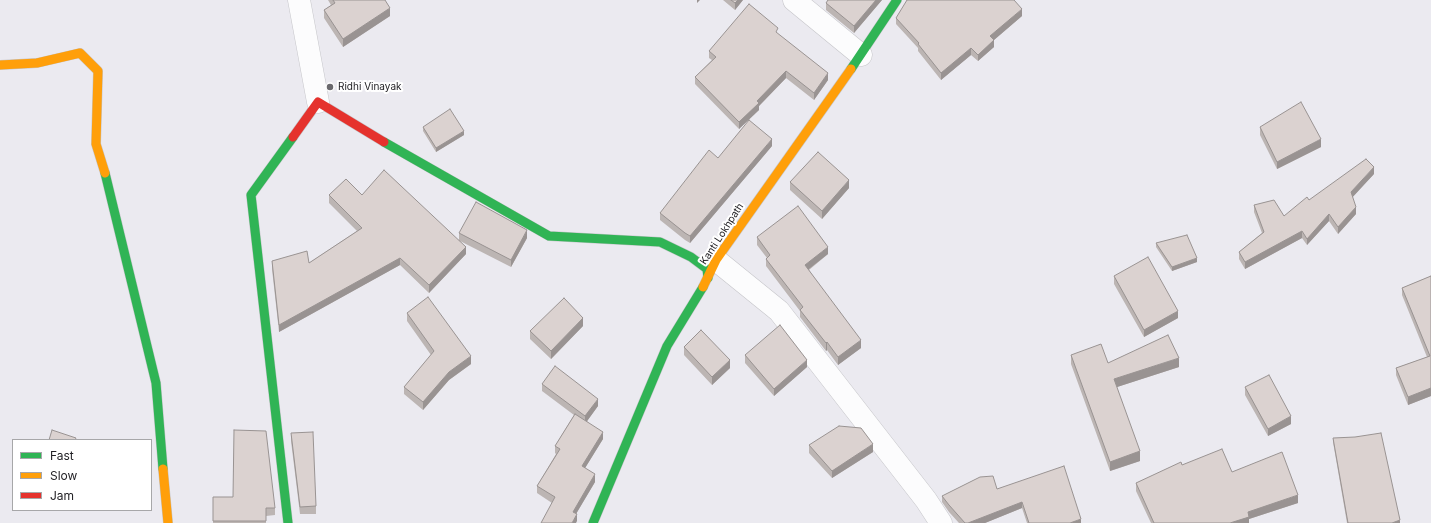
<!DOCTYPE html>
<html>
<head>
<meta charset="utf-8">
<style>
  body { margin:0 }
  #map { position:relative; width:1431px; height:523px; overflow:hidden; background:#ebeaf0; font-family:Inter,sans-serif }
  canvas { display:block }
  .legend { position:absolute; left:12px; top:439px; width:140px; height:72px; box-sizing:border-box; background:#fff; border:1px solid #a7a7a9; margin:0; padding:5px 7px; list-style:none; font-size:12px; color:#242327 }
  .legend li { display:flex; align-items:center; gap:8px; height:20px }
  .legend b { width:20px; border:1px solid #a7a7a9 }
</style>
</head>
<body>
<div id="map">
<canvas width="1431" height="523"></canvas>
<ul class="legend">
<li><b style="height:5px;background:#30b455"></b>Fast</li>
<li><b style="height:5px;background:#ff9f0a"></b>Slow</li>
<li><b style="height:5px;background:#e5322d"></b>Jam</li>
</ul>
</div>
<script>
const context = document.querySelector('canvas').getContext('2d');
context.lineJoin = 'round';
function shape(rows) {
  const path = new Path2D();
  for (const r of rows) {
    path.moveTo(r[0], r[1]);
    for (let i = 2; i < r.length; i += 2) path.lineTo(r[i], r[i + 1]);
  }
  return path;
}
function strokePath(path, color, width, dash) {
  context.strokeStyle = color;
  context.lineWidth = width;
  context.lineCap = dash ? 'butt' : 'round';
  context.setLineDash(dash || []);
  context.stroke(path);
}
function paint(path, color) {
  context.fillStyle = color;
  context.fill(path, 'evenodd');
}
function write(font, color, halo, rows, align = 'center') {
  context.font = font + ' Inter,sans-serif';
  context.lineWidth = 4;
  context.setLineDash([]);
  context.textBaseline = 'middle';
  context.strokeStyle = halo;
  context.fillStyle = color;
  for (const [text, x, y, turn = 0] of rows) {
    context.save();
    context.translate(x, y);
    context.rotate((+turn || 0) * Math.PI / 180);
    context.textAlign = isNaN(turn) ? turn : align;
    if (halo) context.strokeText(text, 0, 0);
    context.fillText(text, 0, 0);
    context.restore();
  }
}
const street = shape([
  [299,0,318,102],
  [794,0,861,55],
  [716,260,779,311,926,500,941,523]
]);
const fast = shape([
  [851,69,897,0],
  [384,142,549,236,660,242,691,257,707,269,708,278],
  [105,173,156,383,163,469],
  [288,523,251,195,293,137],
  [593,523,667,346,703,287]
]);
const slow = shape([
  [0,65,37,63,80,53,98,71,96,144,105,173],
  [703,287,716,260,851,69],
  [163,469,168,523]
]);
const jam = shape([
  [293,137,318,102,384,142]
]);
const wall = shape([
  [328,0,385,0,390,16,343,47,324,18,324,10,331,5],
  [723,0,743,0,735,10],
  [828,0,882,0,854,33,826,10,826,3],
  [1022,16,994,40,994,47,978,61,971,55,941,80,918,51,918,48,896,24,896,18],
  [778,34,828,80,814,100,786,78,759,106,759,110,739,129,695,84,695,77,712,60,709,58,709,51],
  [423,127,464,135,436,152,423,131],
  [1260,127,1321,147,1277,169,1260,135],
  [772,146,690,243,685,240,660,220,660,213,718,158],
  [1374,174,1352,197,1356,214,1338,234,1329,221,1307,245,1302,238,1245,269,1239,259,1239,252,1262,233,1254,212,1254,205,1284,216,1309,200],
  [790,182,849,188,822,219,790,190],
  [329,195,362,195,459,240,459,233,527,238,511,267,460,241,466,254,429,293,400,265,279,332,272,269,272,261,309,263,357,231,329,203],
  [757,237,828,254,809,270,861,348,838,365,827,350,826,351,800,317,800,311,766,266,766,259,767,258,757,245],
  [1156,243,1197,262,1172,271,1156,247],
  [1114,276,1178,318,1144,337,1114,284],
  [1431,276,1431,396,1408,405,1396,375,1396,368,1427,357,1402,295,1402,288],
  [407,313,471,364,449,380,423,410,404,394,404,387,431,355,407,321],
  [583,326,551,359,530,339,530,331],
  [684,347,730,368,712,385,684,355],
  [745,355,807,367,774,396,745,363],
  [1071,355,1108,363,1179,367,1117,387,1140,461,1110,471,1071,364],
  [542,384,598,406,587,421,603,439,585,468,595,482,576,514,577,521,552,503,537,493,537,486,556,454,555,453,555,446,574,415,542,391],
  [1245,387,1291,424,1268,436,1245,395],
  [291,433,316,506,316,514,300,514,291,441],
  [1333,438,1400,523,1347,523,1333,442],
  [809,445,873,452,832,478,809,453],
  [1182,465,1232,472,1298,503,1249,519,1249,523,1151,523,1136,491,1136,483],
  [997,489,1081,523,1027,523,1022,508,985,523,959,523,949,512,942,502,942,496],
  [213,497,275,508,275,515,266,516,266,523,213,523]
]);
const shadedWall = shape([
  [697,0,700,0,697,3],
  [738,0,743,0,735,10,735,3],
  [876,0,882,0,854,33,854,26],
  [390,8,390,16,343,47,343,39],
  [1022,9,1022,16,994,40,994,47,978,61,978,55,990,36],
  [971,48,971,55,941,80,941,73],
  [786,71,786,78,759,106,759,110,739,129,739,122,757,101],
  [828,73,828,80,814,100,814,93],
  [464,131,464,135,436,152,436,148],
  [772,139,772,146,690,243,690,236],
  [1321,139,1321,147,1277,169,1277,162],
  [1374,167,1374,174,1351,199,1351,192],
  [849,180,849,188,822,219,822,211],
  [1356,207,1356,214,1338,234,1338,227],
  [1329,214,1329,221,1307,245,1307,239],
  [527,230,527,238,511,267,511,260],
  [1302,231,1302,238,1245,269,1245,262],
  [466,247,466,254,429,293,429,285],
  [828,247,828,254,805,272,805,265],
  [400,258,400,265,279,332,279,325],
  [1197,258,1197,262,1172,271,1172,267],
  [1178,311,1178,318,1144,337,1144,330],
  [583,318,583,326,551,359,551,351],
  [861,340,861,348,838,365,838,357],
  [827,342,827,350,826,351,826,343],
  [471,356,471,364,449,380,423,410,423,402,449,372],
  [1179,358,1179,367,1114,388,1114,379],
  [730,360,730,368,712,385,712,377],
  [807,360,807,367,774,396,774,389],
  [1431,388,1431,396,1408,405,1408,397],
  [598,399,598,406,585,424,585,416],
  [1291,416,1291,424,1268,436,1268,429],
  [603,432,603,439,582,473,582,466],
  [873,444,873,452,832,478,832,471],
  [1140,451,1140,461,1110,471,1110,462],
  [595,474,595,482,573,519,573,512],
  [1298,495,1298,503,1249,519,1249,523,1230,523,1248,512],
  [1022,502,1022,508,985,523,968,523],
  [577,514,577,521,576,523,572,523],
  [1081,519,1081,523,1070,523],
  [1400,520,1400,523,1392,523]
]);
const building = shape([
  [333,0,385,0,390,8,343,39,324,10,335,3,333,0],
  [731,0,738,0,735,3,731,0],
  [828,0,876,0,854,26,826,3,828,0],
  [907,0,1014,0,1022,9,990,36,994,40,978,55,971,48,941,73,918,44,919,43,896,18,907,0],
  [749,4,778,28,776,32,828,73,814,93,786,71,757,101,759,103,739,122,695,77,716,57,709,51,749,4],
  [1301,102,1321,139,1277,162,1260,127,1301,102],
  [450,109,464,131,436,148,423,127,450,109],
  [749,120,772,139,690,236,685,233,660,213,709,150,718,158,749,120],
  [818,152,849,180,822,211,790,182,818,152],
  [1366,159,1374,167,1351,192,1356,207,1338,227,1329,214,1307,239,1302,231,1245,262,1239,252,1264,232,1254,205,1274,200,1284,216,1307,197,1309,200,1366,159],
  [384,170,466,247,429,285,400,258,279,325,272,261,307,251,309,263,362,228,329,195,346,179,362,195,384,170],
  [476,202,527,230,511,260,459,233,476,202],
  [798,206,828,247,805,265,861,340,838,357,827,342,826,343,800,310,803,307,766,259,770,255,757,237,798,206],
  [1187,235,1197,258,1172,267,1156,243,1187,235],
  [1148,257,1178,311,1144,330,1114,276,1148,257],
  [1431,276,1431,388,1408,397,1396,368,1430,356,1402,288,1431,276],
  [428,297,471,356,449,372,423,402,404,387,434,351,407,313,428,297],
  [564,298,583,318,551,351,530,331,564,298],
  [780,325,807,360,774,389,745,355,780,325],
  [701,330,730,360,712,377,684,347,701,330],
  [1168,335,1179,358,1114,379,1140,451,1110,462,1071,355,1101,344,1108,363,1168,335],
  [555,366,598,399,585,416,542,384,555,366],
  [1269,375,1291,416,1268,429,1245,387,1269,375],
  [575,414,603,432,582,466,595,474,573,512,577,514,572,523,541,523,555,497,537,486,560,449,555,446,575,414],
  [839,426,861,428,873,444,832,471,809,445,839,426],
  [52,430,76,438,75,440,49,440,52,430],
  [234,430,266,431,275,508,266,508,266,521,213,521,213,497,233,497,234,430],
  [313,432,316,506,300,507,291,433,313,432],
  [1381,433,1400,520,1392,523,1348,523,1333,438,1355,437,1381,433],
  [1222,449,1232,472,1282,452,1298,495,1248,512,1249,517,1230,523,1154,523,1136,483,1181,462,1182,465,1222,449],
  [1064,466,1081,519,1070,523,1029,523,1022,502,968,523,965,523,949,505,942,496,980,477,993,476,997,489,1064,466]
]);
const markers = [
  [330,87,4,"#6a696d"]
];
const poiNames = [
  ["Ridhi Vinayak",338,87]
];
const streetNames = [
  ["Kanti Lokhpath",722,234,-57]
];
strokePath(street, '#c5c5c9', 23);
strokePath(fast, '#c5c5c9', 10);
strokePath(slow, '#c5c5c9', 10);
strokePath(jam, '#c5c5c9', 10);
strokePath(street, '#fcfcfd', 22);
strokePath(fast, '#30b455', 9);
strokePath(slow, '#ff9f0a', 9);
strokePath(jam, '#e5322d', 9);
paint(wall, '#bcb5b3');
paint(shadedWall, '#999392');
paint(building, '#dbd2d0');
strokePath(building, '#999392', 1);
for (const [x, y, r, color] of markers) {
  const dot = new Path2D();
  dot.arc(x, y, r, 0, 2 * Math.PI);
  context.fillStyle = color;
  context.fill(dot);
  strokePath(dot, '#fff', 1.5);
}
write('10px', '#242327', '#fff', poiNames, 'left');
write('10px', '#242327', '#fff', streetNames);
</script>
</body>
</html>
